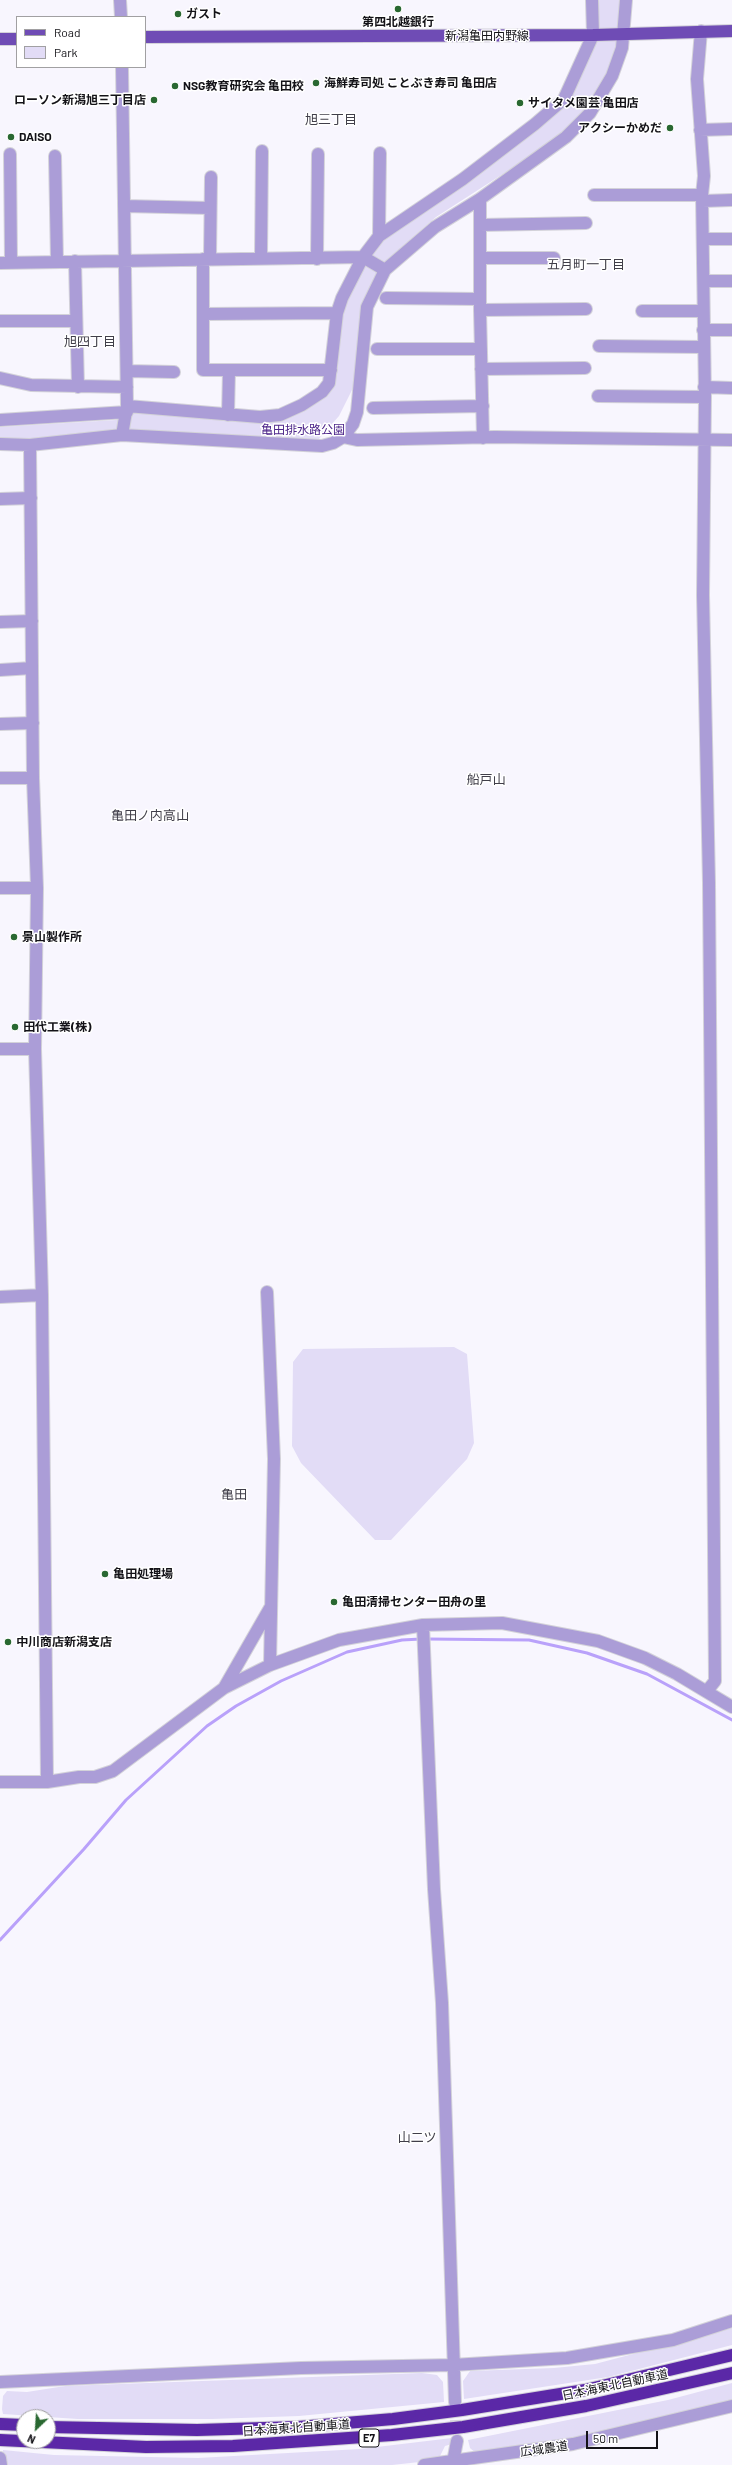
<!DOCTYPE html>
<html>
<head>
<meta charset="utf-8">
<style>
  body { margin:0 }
  #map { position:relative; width:732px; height:2465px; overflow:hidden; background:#f8f6fe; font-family:Barlow,sans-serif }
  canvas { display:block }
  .legend { position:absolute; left:16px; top:16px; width:130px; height:52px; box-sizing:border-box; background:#fff; border:1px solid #a1a0a2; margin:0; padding:5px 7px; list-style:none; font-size:12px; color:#131217 }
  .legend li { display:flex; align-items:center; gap:8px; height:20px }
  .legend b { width:20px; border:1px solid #a1a0a2 }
  .north { position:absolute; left:16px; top:2409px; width:40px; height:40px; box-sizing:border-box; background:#fff; border:1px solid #a1a0a2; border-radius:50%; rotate:205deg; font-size:11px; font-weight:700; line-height:16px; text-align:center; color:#131217 }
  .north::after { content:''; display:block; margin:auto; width:14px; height:18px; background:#296831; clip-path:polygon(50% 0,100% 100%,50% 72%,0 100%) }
  .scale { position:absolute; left:586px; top:2431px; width:72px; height:18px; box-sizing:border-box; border:2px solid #131217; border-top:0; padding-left:5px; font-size:12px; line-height:14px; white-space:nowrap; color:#131217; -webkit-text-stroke:3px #fff; paint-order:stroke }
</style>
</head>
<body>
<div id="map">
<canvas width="732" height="2465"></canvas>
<ul class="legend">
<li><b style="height:5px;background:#6f4cb5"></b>Road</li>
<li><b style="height:11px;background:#e2dcf6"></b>Park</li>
</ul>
<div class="north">N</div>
<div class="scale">50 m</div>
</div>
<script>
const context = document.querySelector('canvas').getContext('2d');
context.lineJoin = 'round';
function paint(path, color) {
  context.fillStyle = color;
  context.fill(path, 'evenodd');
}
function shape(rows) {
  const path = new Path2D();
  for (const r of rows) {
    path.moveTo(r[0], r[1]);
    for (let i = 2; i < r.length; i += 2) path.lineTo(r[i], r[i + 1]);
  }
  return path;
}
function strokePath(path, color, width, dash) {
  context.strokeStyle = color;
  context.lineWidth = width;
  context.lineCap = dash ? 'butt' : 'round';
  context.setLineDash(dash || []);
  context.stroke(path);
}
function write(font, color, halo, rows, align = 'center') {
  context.font = font + ' Barlow,"Noto Sans JP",sans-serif';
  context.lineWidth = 3;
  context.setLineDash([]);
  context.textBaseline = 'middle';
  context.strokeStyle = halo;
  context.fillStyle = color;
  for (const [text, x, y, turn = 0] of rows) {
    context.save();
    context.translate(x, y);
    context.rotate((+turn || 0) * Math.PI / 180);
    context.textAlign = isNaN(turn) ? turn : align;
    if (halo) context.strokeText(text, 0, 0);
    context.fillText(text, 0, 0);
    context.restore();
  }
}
const green = shape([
  [597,0,620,0,619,45,598,91,584,112,551,143,436,217,387,260,362,313,353,388,339,416,310,449,241,443,0,441,0,427,116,420,139,411,269,420,334,380,345,302,370,255,392,232,567,100,593,47,598,7],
  [454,1347,467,1354,474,1443,467,1459,391,1540,375,1540,301,1463,292,1446,293,1362,303,1349],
  [732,2328,732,2345,608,2377,464,2399,463,2381,470,2371,554,2368,595,2364],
  [422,2373,437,2375,443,2382,444,2402,299,2416,212,2419,78,2419,3,2414,2,2409,3,2396,7,2391,27,2392,65,2386],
  [732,2383,732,2404,658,2422,478,2455,470,2448,468,2440,668,2400],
  [452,2438,452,2444,445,2446,438,2460,392,2465,3,2465,3,2450,54,2455,198,2458,360,2449]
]);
const stream = shape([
  [427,1639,529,1640,587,1653,647,1674,732,1720],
  [0,1940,84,1849,126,1800,207,1726,236,1706,281,1681,347,1652,402,1640,421,1639]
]);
const minorTunnel = shape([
  [455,2402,457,2441]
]);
const minor = shape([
  [120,0,121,17],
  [701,31,697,79,704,176,702,195,705,397,703,595,709,883,715,1681,707,1691],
  [122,67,127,406,122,435],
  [700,130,732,129],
  [10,154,11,263],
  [55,156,57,262],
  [594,195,702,195],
  [480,199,480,310,483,438],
  [703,201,732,200],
  [124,206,210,208],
  [480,225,586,223],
  [379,236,380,153],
  [704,239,732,239],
  [210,258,211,177],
  [261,258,262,151],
  [480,258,554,258],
  [203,259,203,370,331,370],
  [317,259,318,154],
  [75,261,78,387],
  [0,263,363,257,385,270],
  [704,281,732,281],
  [386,298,480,299],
  [480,310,586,309],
  [642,311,703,311],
  [203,314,337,313],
  [0,321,75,321],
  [703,330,732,330],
  [599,346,703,347],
  [377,349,481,349],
  [481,369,585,368],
  [127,371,174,372],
  [0,378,31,385,127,387],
  [704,387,732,388],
  [598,396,705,397],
  [127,406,260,417,280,415,302,405,322,392,329,383,337,313,342,298,363,257,379,236,463,179,535,124,564,99,593,35,592,0],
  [373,408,483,406],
  [228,415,229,371],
  [0,420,127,412],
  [343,437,357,440,495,437,732,440],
  [0,444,30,445,122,435,322,446,333,443,343,437,353,424,357,412,367,307,385,270,435,227,480,199,566,137,590,113,612,76,622,48,626,0],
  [30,445,33,778,37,888,35,1049,42,1295,47,1782],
  [0,499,31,498],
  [0,622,32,621],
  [0,670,32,668],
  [0,724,33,723],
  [0,778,33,778],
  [0,888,37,888],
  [0,1049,35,1049],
  [267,1292,274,1459,270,1665],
  [0,1297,42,1295],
  [423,1625,434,1889,442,2003,455,2402],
  [224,1688,270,1608],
  [0,1782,47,1782,79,1777,95,1777,113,1771,224,1688,270,1665,339,1640,423,1625,502,1623,598,1641,645,1658,677,1674,732,1707],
  [0,2382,301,2368,453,2365,567,2358,673,2340,732,2321],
  [0,2458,1,2465],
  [453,2462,457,2441],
  [424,2465,573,2444,732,2406]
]);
const major = shape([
  [145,37,593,35,732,31],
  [0,39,17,39]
]);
const highway = shape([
  [0,2424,24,2425],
  [48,2427,197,2430,298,2427,393,2419,462,2410,585,2390,732,2355],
  [0,2440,146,2447,233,2446,392,2435,463,2427,586,2406,732,2373]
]);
const markers = [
  [398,9,4,"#296831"],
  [178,14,4,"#296831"],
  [316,83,4,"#296831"],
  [175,86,4,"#296831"],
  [154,100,4,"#296831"],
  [520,103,4,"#296831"],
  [670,128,4,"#296831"],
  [11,137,4,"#296831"],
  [14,937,4,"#296831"],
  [15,1027,4,"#296831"],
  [105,1574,4,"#296831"],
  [334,1602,4,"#296831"],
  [8,1642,4,"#296831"]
];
const shields = [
  [369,2438,20]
];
const shieldNames = [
  ["E7",369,2438]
];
const poiNames = [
  ["ガスト",186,14],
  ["第四北越銀行",398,22,"center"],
  ["海鮮寿司処 ことぶき寿司 亀田店",324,83],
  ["NSG教育研究会 亀田校",183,86],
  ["ローソン新潟旭三丁目店",146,100,"right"],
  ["サイタメ園芸 亀田店",528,103],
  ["アクシーかめだ",662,128,"right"],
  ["DAISO",19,137],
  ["景山製作所",22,937],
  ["田代工業(株)",23,1027],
  ["亀田処理場",113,1574],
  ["亀田清掃センター田舟の里",342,1602],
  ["中川商店新潟支店",16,1642]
];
const streetNames = [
  ["新潟亀田内野線",487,36],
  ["日本海東北自動車道",615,2385,-12],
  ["日本海東北自動車道",296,2428,-4],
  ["広域農道",544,2449,-8]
];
const parkNames = [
  ["亀田排水路公園",303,430]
];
const neighbourhoodNames = [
  ["旭三丁目",331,120],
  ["五月町一丁目",586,265],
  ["旭四丁目",90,342],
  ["船戸山",486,780],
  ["亀田ノ内高山",150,816],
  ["亀田",234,1495],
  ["山二ツ",417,2138]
];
paint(green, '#e2dcf6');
strokePath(stream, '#b9a1fa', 3);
strokePath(minorTunnel, '#d6d4db', 12, [12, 6]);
strokePath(minor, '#d3d2d9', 14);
strokePath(major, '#d3d2d9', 14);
strokePath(highway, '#d3d2d9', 14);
strokePath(minor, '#ab9dd7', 12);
strokePath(major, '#6f4cb5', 12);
strokePath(highway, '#5b28a7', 12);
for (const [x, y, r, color] of markers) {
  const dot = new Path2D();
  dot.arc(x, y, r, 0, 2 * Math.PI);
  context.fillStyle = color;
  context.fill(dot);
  strokePath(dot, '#fff', 1.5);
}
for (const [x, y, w] of shields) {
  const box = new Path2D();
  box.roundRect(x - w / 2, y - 9, w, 18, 3);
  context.fillStyle = '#fff';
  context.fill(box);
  strokePath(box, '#131217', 1);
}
write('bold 11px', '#131217', null, shieldNames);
write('bold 12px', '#131217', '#fff', poiNames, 'left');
write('12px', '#131217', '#fff', streetNames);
write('12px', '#4c2489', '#fff', parkNames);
write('13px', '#403e49', '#fff', neighbourhoodNames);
</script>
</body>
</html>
